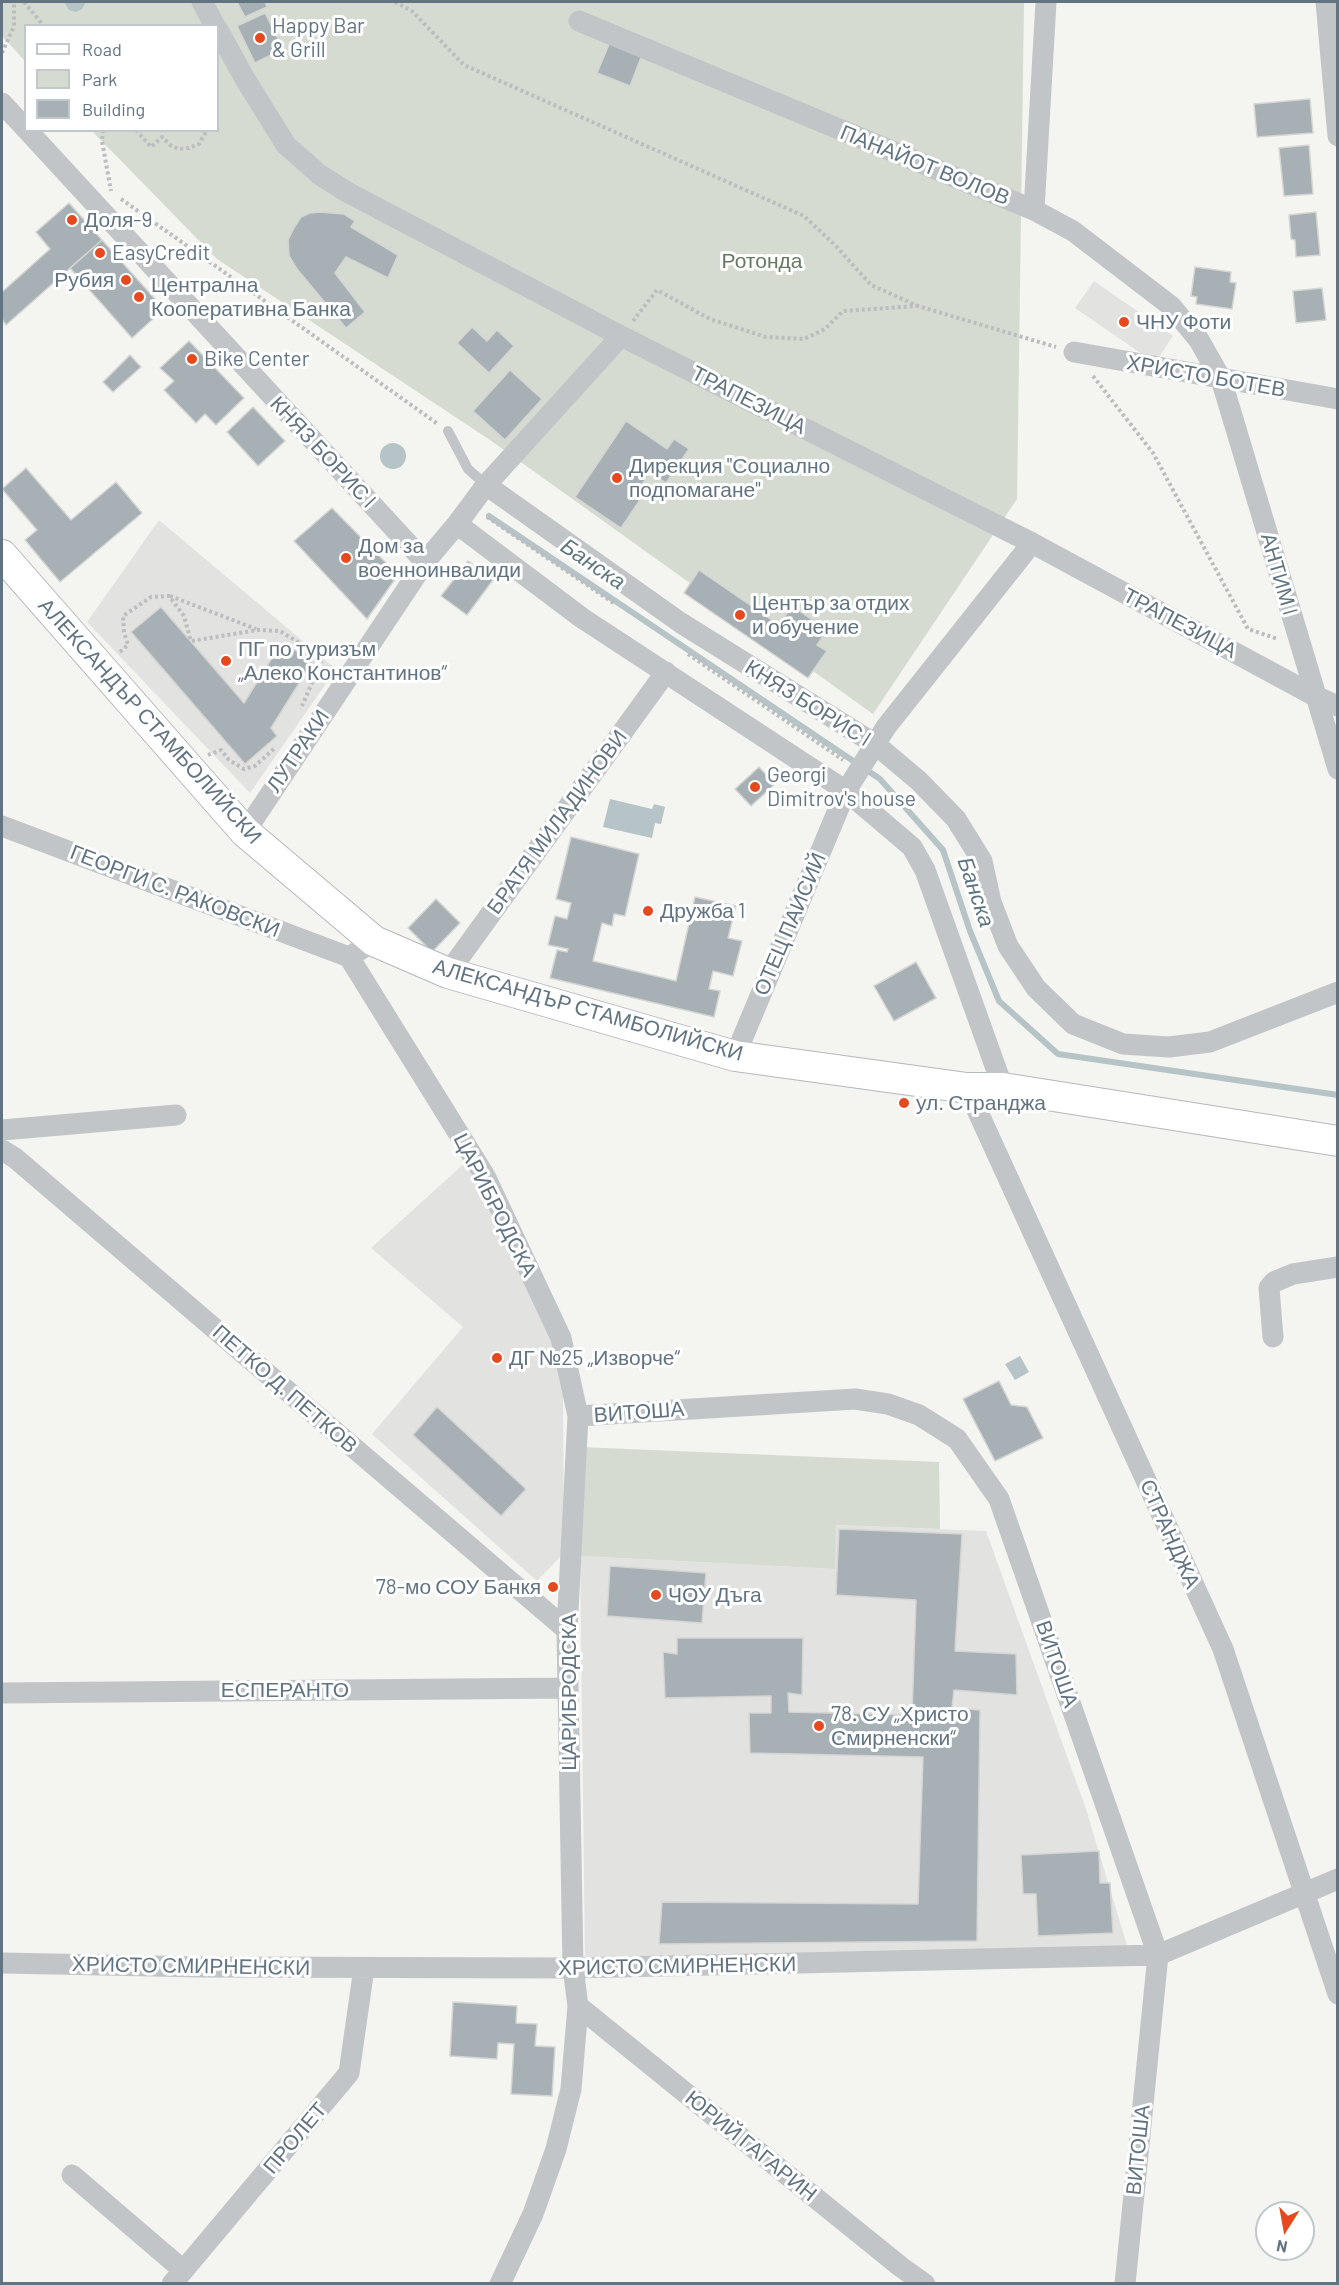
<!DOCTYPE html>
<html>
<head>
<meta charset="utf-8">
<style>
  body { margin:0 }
  #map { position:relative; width:1339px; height:2285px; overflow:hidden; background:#f4f4f0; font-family:Barlow,sans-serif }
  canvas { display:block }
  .frame { position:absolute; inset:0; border:3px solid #627482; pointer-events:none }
  .legend { position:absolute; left:24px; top:24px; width:195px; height:108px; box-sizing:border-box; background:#fff; border:2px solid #c0c7cd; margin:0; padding:8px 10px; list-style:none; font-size:18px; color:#627482 }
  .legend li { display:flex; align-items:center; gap:12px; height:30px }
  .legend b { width:30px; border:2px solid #c0c7cd }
  .north { position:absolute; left:1255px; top:2201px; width:60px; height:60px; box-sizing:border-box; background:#fff; border:2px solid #c0c7cd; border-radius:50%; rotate:191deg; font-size:16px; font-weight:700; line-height:24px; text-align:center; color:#627482 }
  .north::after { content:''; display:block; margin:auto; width:21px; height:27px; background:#e6491e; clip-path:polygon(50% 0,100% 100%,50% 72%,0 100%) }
</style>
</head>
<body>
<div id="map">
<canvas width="1339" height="2285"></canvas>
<div class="frame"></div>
<ul class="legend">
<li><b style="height:8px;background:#fff"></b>Road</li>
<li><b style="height:16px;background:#d5dbd1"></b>Park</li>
<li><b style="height:16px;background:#a7b0b5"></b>Building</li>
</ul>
<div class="north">N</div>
</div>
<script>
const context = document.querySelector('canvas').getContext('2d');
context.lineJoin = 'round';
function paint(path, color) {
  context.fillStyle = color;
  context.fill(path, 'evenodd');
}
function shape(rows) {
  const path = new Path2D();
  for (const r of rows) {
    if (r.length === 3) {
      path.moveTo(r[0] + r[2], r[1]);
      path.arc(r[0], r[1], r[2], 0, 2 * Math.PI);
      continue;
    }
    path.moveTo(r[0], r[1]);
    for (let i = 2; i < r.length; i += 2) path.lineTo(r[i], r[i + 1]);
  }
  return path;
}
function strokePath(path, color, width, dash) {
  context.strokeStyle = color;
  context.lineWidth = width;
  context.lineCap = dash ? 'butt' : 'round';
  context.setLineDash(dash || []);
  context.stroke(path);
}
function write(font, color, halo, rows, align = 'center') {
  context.font = font + ' Barlow,sans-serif';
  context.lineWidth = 6;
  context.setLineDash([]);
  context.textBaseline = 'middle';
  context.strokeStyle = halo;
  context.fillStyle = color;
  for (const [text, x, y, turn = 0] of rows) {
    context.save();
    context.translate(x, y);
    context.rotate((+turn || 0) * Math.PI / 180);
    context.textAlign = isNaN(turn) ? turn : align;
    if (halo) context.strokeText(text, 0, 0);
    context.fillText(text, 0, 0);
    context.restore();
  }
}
const built = shape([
  [1094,281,1173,336,1155,363,1075,308],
  [159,520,336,669,250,793,87,622],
  [468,1160,553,1325,563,1389,564,1553,537,1581,372,1434,463,1327,371,1248],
  [835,1525,986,1531,1086,1809,1128,1949,585,1958,580,1556,834,1569]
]);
const green = shape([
  [5,2,1024,2,1017,499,873,714,490,440,217,259,92,131,218,130,218,26,26,26,25,61,2,36,2,3],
  [320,212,344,214,351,227,398,255,388,278,346,257,335,273,364,312,346,328,305,279,289,256,288,240,295,226,301,217,310,213],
  [472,327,487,341,497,331,514,346,489,372],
  [510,370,542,399,505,439,473,411],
  [580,1447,939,1462,940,1529,836,1525,835,1569,580,1556]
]);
const water = shape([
  [64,2,86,2,82,9,76,12,69,10],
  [393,456,13],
  [610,799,652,809,654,804,665,807,661,824,655,823,652,838,603,827],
  [1020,1356,1029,1372,1015,1380,1005,1364]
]);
const stream = shape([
  [489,516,880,779,943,850,970,931,999,1001,1058,1054,1338,1095]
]);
const building = shape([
  [237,2,265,2,267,7,245,17,237,2],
  [265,13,283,49,255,63,237,26,265,13],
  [610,42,642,55,630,86,597,73,610,42],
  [1310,99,1313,133,1257,137,1254,104,1310,99],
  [1309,145,1313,194,1284,196,1279,148,1309,145],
  [69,203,102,240,6,325,2,319,2,292,50,249,36,232,69,203],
  [320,212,344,214,355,221,351,227,398,255,388,278,346,257,335,273,365,312,346,328,297,269,289,256,288,240,295,226,301,217,310,213,320,212],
  [1316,212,1320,255,1296,257,1295,240,1291,239,1289,215,1316,212],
  [102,240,164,309,132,338,70,268,102,240],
  [1195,267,1231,272,1230,282,1236,283,1232,309,1196,304,1197,297,1191,296,1195,267],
  [1322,288,1326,320,1296,323,1293,291,1322,288],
  [472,327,487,341,497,330,514,346,489,373,457,343,472,327],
  [189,341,244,398,216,425,205,414,196,423,164,390,174,381,160,368,189,341],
  [130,355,141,367,113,392,103,382,130,355],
  [510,370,542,399,505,440,473,411,510,370],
  [253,407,285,441,258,466,227,432,253,407],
  [626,421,667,449,674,439,689,449,666,483,650,473,634,496,640,500,621,528,575,497,626,421],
  [26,468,71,520,116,482,142,513,60,582,25,540,37,530,2,489,26,468],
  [332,508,398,575,367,619,294,541,332,508],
  [468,561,493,580,467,615,441,596,468,561],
  [699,570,779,625,792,606,827,630,817,645,827,651,808,678,684,593,699,570],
  [161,607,244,703,282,642,313,661,271,728,277,736,245,764,131,632,161,607],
  [759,767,775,784,751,806,735,789,759,767],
  [571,837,639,854,625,916,614,914,612,926,602,923,593,961,676,981,695,897,736,906,728,938,742,941,733,976,713,971,709,989,720,991,714,1017,550,978,557,950,567,952,568,949,548,945,555,916,567,919,571,903,556,899,571,837],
  [436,899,460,923,432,952,408,928,436,899],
  [916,962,936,998,894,1021,874,986,916,962],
  [999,1381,1011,1405,1027,1407,1043,1438,995,1461,963,1399,999,1381],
  [437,1407,526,1489,501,1516,413,1435,437,1407],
  [839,1529,962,1534,955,1651,1016,1654,1017,1695,954,1690,952,1708,980,1710,977,1941,659,1944,662,1902,918,1904,923,1757,750,1753,749,1713,771,1713,771,1696,665,1698,663,1652,677,1654,677,1638,803,1638,802,1695,788,1693,789,1712,912,1715,916,1600,836,1595,839,1529],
  [610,1566,706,1573,702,1623,607,1616,610,1566],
  [1099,1851,1100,1883,1110,1883,1113,1933,1038,1936,1036,1894,1023,1894,1021,1855,1099,1851],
  [453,2002,517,2006,516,2023,537,2024,535,2046,555,2047,552,2096,511,2094,514,2044,498,2043,497,2059,450,2056,453,2002]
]);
const path = shape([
  [24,2,44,26],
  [395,2,412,11,464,65,804,216,836,246,871,285,918,306,1056,347],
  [2,53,14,26,14,2],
  [103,130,102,141,111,191],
  [136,130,151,147,162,137,170,145,178,149,189,148,199,144,207,130],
  [121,199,438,424],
  [633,321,657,290,710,319,766,337,804,339,825,329,843,311,917,306],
  [1093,376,1153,453,1248,629,1278,639],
  [487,517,615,604],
  [170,596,256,629],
  [120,652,128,645,124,632,123,616,151,597,169,596,184,616,191,641,258,630,280,631,301,644,321,662,302,706],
  [688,654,843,760],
  [208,755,221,750,229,760,244,769,255,766,275,748]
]);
const lane = shape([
  [448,431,468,469,486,485]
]);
const street = shape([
  [202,2,215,26],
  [1326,2,1338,136],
  [579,21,1034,210,1073,231,1171,306,1199,340,1221,379,1338,769],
  [218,30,245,79,286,145,320,175,347,192,621,336,1032,543,1315,696,1338,706],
  [2,103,26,129],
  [27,130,425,562],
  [1034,210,1046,2],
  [1074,352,1338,399],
  [486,485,681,623,875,744,919,781,956,819,982,861,991,902,1008,946,1036,988,1073,1024,1123,1044,1169,1047,1210,1042,1338,992],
  [457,524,582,618,846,791,912,847,925,870,1003,1088],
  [2,826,349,957],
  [245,832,425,562,457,524,486,485,621,336],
  [374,941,349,957,485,1176,561,1338,578,1416,567,1630,573,1968,578,2006,571,2089,556,2149,533,2214,500,2284],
  [448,973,666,672],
  [735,1056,846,791,886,727,1032,543],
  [967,1088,1223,1649,1338,1994],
  [2,1130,176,1115],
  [2,1150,15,1158,567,1630],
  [1273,1337,1269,1288,1274,1282,1293,1274,1338,1267],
  [578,1416,855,1399,888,1404,919,1415,957,1439,999,1499,1158,1955,1125,2284],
  [2,1693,568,1688],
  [2,1963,203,1967,573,1968,1158,1955,1338,1879],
  [578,2006,901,2267,925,2284],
  [72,2175,183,2270],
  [172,2284,349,2073,364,1968]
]);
const secondary = shape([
  [2,555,245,832,374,941,448,973,735,1056,967,1088,1003,1088,1338,1141]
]);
const markers = [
  [260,38,6,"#e6491e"],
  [72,220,6,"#e6491e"],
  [100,253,6,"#e6491e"],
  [126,280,6,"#e6491e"],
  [139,297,6,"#e6491e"],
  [1124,322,6,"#e6491e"],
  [192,359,6,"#e6491e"],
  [617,478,6,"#e6491e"],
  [346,558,6,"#e6491e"],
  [740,615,6,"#e6491e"],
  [226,661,6,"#e6491e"],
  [755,787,6,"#e6491e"],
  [648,911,6,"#e6491e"],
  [904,1103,6,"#e6491e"],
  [497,1358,6,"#e6491e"],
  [553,1587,6,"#e6491e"],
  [656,1595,6,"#e6491e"],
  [819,1726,6,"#e6491e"]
];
const poiNames = [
  ["Happy Bar",272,26],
  ["& Grill",272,50],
  ["Доля-9",84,220],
  ["EasyCredit",112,253],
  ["Рубия",114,280,"right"],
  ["Централна",151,285],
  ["Кооперативна Банка",151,309],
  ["ЧНУ Фоти",1136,322],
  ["Bike Center",204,359],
  ["Дирекция \"Социално",629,466],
  ["подпомагане\"",629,490],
  ["Дом за",358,546],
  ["военноинвалиди",358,570],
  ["Център за отдих",752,603],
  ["и обучение",752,627],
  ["ПГ по туризъм",238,649],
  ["„Алеко Константинов“",238,673],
  ["Georgi",767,775],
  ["Dimitrov's house",767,799],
  ["Дружба 1",660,911],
  ["ул. Странджа",916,1103],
  ["ДГ №25 „Изворче“",509,1358],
  ["78-мо СОУ Банкя",541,1587,"right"],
  ["ЧОУ Дъга",668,1595],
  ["78. СУ „Христо",831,1714],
  ["Смирненски“",831,1738]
];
const streetNames = [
  ["ПАНАЙОТ ВОЛОВ",925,165,22],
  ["ХРИСТО БОТЕВ",1206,376,10],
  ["ТРАПЕЗИЦА",749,400,27],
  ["КНЯЗ БОРИС I",323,452,47],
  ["АНТИМ I",1279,574,74],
  ["ТРАПЕЗИЦА",1180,623,28],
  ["КНЯЗ БОРИС I",808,703,32],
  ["АЛЕКСАНДЪР СТАМБОЛИЙСКИ",150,721,48],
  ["ЛУТРАКИ",298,751,-56],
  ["БРАТЯ МИЛАДИНОВИ",557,822,-54],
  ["ГЕОРГИ С. РАКОВСКИ",175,891,21],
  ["ОТЕЦ ПАИСИЙ",790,924,-67],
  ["АЛЕКСАНДЪР СТАМБОЛИЙСКИ",588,1010,16],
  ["ЦАРИБРОДСКА",495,1205,63],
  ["ПЕТКО Д. ПЕТКОВ",285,1389,41],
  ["ВИТОША",639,1412,-4],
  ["СТРАНДЖА",1170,1534,66],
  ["ВИТОША",1057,1664,71],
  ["ЕСПЕРАНТО",285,1690],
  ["ЦАРИБРОДСКА",569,1692,-90],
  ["ХРИСТО СМИРНЕНСКИ",191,1966,1],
  ["ХРИСТО СМИРНЕНСКИ",677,1966,-1],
  ["ПРОЛЕТ",295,2138,-50],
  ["ЮРИЙ ГАГАРИН",751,2146,39],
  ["ВИТОША",1138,2150,-84]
];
const parkNames = [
  ["Ротонда",762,261]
];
const waterNames = [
  ["Банска",593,564,34],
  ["Банска",976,892,71]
];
paint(built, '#e2e3e1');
paint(green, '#d5dbd1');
paint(water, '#b6c4c7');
strokePath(stream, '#b6c4c7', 6);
paint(building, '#a7b0b5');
strokePath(building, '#d5d5d3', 1.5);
strokePath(secondary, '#b3b9bd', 32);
strokePath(path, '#bbbdbf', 4, [3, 3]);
strokePath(lane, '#c1c5c8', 10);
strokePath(street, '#c1c5c8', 21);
strokePath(secondary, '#fff', 30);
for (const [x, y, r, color] of markers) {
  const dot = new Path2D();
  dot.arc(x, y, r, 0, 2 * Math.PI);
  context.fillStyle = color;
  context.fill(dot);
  strokePath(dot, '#fff', 2);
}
write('21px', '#627482', '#fff', poiNames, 'left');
write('21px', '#627482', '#fff', streetNames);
write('21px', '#667961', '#fff', parkNames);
write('italic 22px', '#5e777f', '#fff', waterNames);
</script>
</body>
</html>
